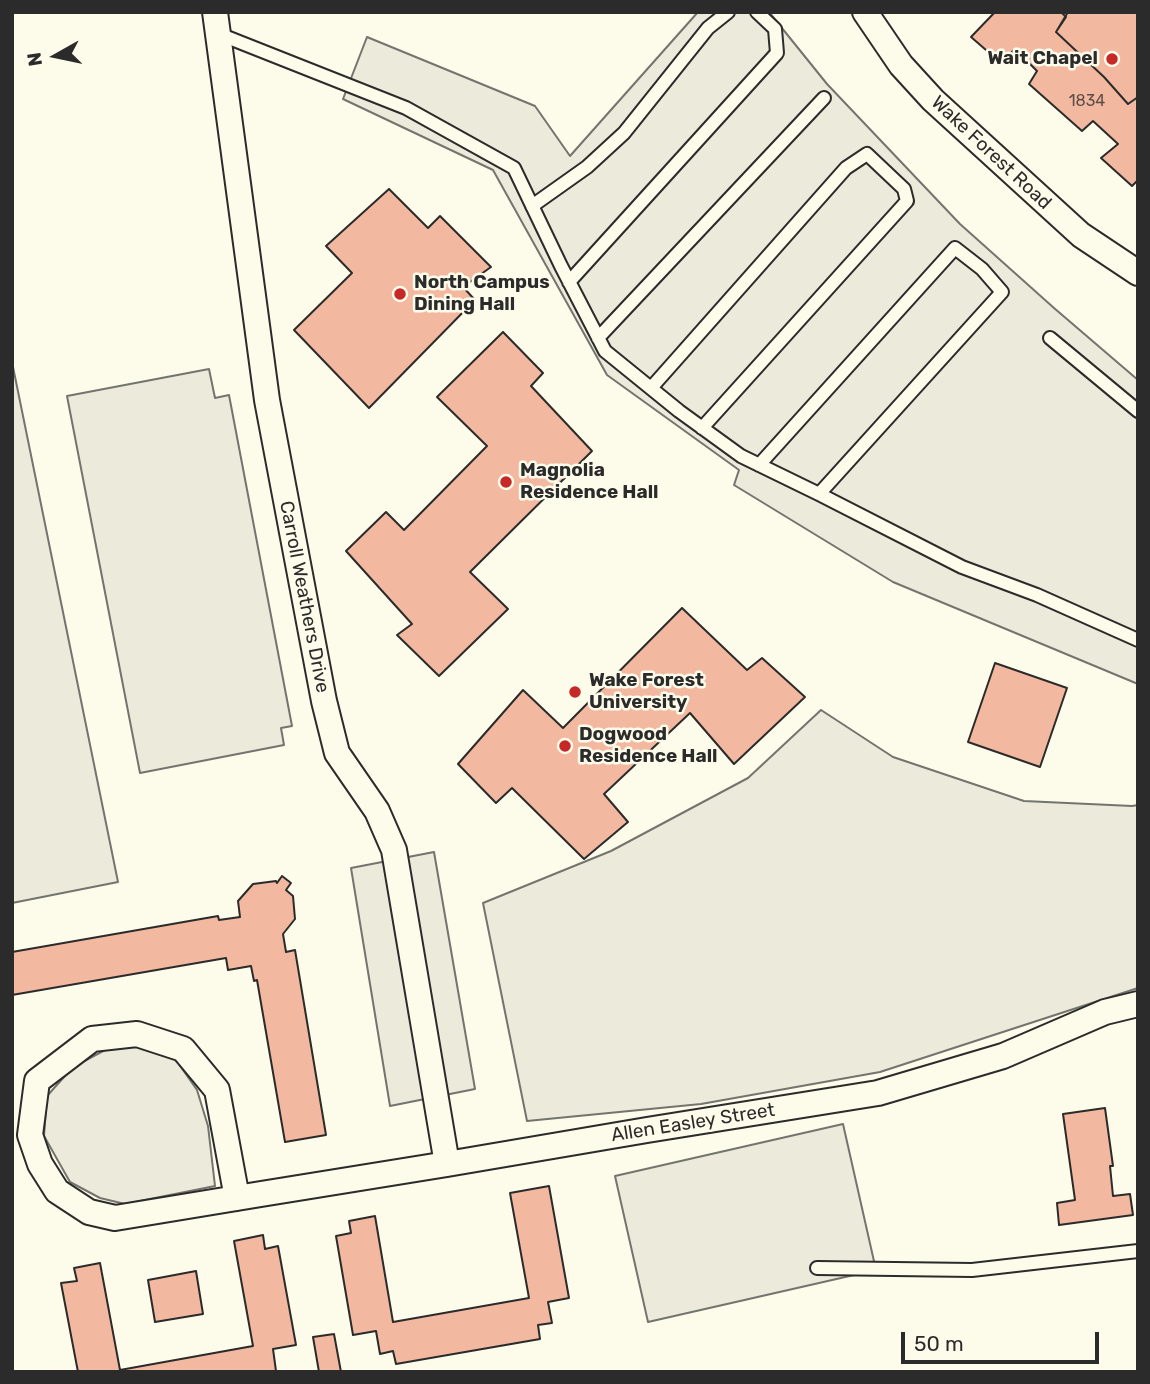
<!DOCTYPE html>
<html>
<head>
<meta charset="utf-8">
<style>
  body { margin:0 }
  #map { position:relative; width:1150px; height:1384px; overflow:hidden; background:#fdfbea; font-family:Rubik,sans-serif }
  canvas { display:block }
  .frame { position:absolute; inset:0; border:14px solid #2b2b2b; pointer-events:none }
  .north { position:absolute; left:21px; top:21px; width:70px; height:70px; -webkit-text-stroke:5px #fdfbea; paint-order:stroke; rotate:261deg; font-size:19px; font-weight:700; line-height:28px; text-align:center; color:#2b2b2b }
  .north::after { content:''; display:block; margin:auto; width:24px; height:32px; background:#2b2b2b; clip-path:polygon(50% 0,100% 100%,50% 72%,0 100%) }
  .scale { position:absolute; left:901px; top:1332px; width:198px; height:32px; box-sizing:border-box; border:4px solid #2b2b2b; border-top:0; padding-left:9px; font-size:21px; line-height:24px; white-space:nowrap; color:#2b2b2b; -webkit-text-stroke:5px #fdfbea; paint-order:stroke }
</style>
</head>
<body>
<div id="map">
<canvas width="1150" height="1384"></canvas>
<div class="frame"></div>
<div class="north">N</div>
<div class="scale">50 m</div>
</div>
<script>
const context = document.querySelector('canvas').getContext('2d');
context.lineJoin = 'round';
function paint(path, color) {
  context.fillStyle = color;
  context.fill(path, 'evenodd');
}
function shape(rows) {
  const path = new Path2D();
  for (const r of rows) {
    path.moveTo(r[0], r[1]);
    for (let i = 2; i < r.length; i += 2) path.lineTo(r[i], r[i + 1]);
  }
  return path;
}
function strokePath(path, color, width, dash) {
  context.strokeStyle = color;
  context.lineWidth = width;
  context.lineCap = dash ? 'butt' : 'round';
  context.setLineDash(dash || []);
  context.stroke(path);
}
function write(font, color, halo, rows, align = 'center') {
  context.font = font + ' Rubik,sans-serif';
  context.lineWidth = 5;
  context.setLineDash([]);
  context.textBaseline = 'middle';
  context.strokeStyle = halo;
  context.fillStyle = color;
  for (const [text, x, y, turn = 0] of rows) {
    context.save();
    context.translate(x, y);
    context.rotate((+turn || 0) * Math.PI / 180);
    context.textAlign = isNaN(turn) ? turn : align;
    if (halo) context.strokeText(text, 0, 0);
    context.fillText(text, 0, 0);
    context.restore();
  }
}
const green = shape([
  [12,362,118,882,12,903,12,362],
  [821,710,893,757,1024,801,1132,806,1138,805,1138,988,880,1072,701,1104,527,1121,483,903,611,851,748,778,821,710],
  [146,1046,176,1060,197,1090,208,1126,215,1186,125,1204,100,1198,70,1182,44,1136,47,1096,73,1067,107,1049,146,1046]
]);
const parking = shape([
  [698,12,769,12,827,84,960,224,1054,308,1138,380,1138,684,893,582,734,485,739,470,607,375,493,170,343,99,367,37,535,106,570,156,698,12],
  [209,369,215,398,229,395,292,726,281,728,284,745,140,773,67,396,209,369],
  [434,852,475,1089,390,1106,351,868,434,852],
  [843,1124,876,1270,648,1322,615,1176,843,1124]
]);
const building = shape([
  [995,12,1061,12,1066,17,1056,32,1104,77,1128,104,1138,97,1138,180,1132,186,1101,158,1118,144,1093,121,1082,131,1029,84,1037,71,1015,49,1001,63,971,37,995,12],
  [1068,12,1138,12,1138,97,1128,104,1104,77,1056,32,1068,12],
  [389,189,428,228,440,216,491,267,463,287,475,300,369,408,294,330,352,273,326,246,389,189],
  [503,332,543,373,531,386,592,451,470,572,508,609,439,676,397,635,412,624,346,551,386,512,404,530,487,446,437,397,503,332],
  [682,608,747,670,762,658,805,697,734,764,690,713,604,794,628,822,584,859,512,788,496,803,458,764,523,690,563,728,682,608],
  [995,663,1067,688,1040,767,968,742,995,663],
  [282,876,291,883,286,890,293,896,295,919,283,934,286,952,295,950,326,1135,285,1142,257,980,254,981,251,966,228,970,226,958,12,995,12,952,218,916,219,920,240,917,238,901,253,884,276,881,277,883,282,876],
  [1105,1108,1113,1166,1110,1166,1113,1196,1130,1194,1133,1215,1059,1225,1057,1203,1075,1200,1063,1114,1105,1108],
  [549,1186,569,1298,548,1302,552,1323,538,1325,540,1339,396,1364,393,1351,380,1354,376,1331,353,1335,336,1236,351,1233,349,1221,375,1216,393,1322,529,1298,510,1193,549,1186],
  [263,1235,265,1249,278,1246,296,1345,273,1349,276,1371,78,1372,61,1283,77,1281,74,1268,100,1263,120,1370,253,1346,234,1241,263,1235],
  [196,1271,203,1314,155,1322,148,1280,196,1271],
  [334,1334,341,1372,319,1372,313,1337,334,1334]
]);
const lane = shape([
  [219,34,406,108,514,168,561,266,605,351,679,411,741,456,819,494,962,567,1037,595,1138,640],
  [532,206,587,167,624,133,708,28,728,12],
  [569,282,777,53,775,29,757,12],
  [598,338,824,98],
  [1050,338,1138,411],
  [651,388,846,168,867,154,904,189,907,201,702,428],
  [759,465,955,248,982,269,1002,292,819,494],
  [817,1268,972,1270,1138,1251]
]);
const street = shape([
  [215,12,267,400,324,701,337,753,377,811,394,850,447,1164],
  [865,12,901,65,933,100,1081,235,1138,273],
  [237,1198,217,1090,183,1049,137,1034,92,1039,37,1081,30,1135,40,1164,57,1191,89,1212,115,1218,261,1194,447,1164,647,1130,878,1093,1003,1056,1105,1012,1138,1004]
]);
const markers = [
  [1112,59,7,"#c62828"],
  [400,294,7,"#c62828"],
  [506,482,7,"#c62828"],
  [575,692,7,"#c62828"],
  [565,746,7,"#c62828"]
];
const numberNames = [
  ["1834",1087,101]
];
const poiNames = [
  ["Wait Chapel",1098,59,"right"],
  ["North Campus",414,283],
  ["Dining Hall",414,305],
  ["Magnolia",520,471],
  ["Residence Hall",520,493],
  ["Wake Forest",589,681],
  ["University",589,703],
  ["Dogwood",579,735],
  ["Residence Hall",579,757]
];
const streetNames = [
  ["Wake Forest Road",991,153,43],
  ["Carroll Weathers Drive",304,597,79],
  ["Allen Easley Street",693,1123,-9]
];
paint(green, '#ecebdb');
strokePath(green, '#74746e', 2);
paint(parking, '#eceadb');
strokePath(parking, '#74746e', 2);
paint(building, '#f2b8a0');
strokePath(building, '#2b2b2b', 2);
strokePath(lane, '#2b2b2b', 16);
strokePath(street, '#2b2b2b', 28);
strokePath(lane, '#fdfbea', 12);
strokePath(street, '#fdfbea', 24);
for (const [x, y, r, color] of markers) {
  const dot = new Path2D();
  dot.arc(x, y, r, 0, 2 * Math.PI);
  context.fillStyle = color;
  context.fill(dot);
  strokePath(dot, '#fdfbea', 2.5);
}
write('16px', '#5d4e48', null, numberNames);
write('bold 19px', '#2b2b2b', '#fdfbea', poiNames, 'left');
write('19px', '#2b2b2b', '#fdfbea', streetNames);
</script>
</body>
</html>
